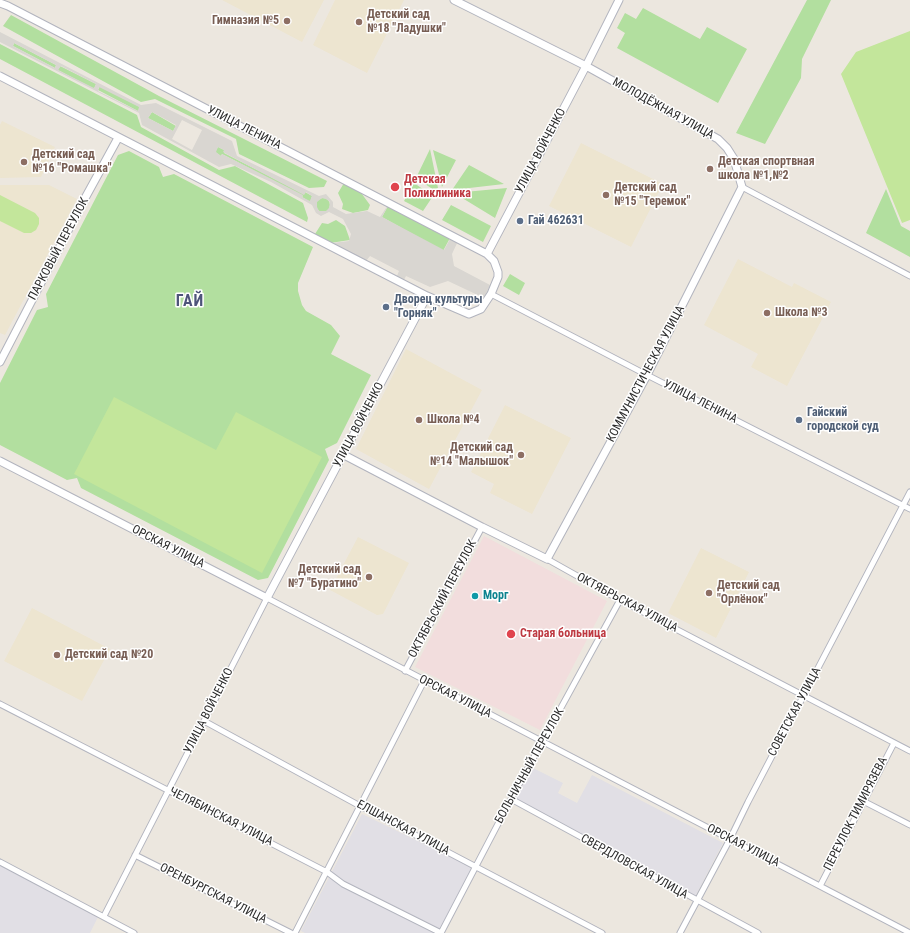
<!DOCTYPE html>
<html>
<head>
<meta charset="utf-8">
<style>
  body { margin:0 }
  canvas { display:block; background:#ece7df }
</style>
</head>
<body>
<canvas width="910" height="933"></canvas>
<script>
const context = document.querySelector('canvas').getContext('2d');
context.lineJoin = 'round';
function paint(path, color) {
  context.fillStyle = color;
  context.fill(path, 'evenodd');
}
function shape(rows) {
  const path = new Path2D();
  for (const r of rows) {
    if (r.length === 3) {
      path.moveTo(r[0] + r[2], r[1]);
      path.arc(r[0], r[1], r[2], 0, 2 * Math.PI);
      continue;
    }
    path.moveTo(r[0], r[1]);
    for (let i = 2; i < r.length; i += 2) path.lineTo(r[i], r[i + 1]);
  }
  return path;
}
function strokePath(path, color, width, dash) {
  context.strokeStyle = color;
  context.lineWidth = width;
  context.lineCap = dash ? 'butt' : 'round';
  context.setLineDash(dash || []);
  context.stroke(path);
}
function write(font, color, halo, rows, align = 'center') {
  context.font = font + ' "Roboto Condensed",sans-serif';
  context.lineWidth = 3;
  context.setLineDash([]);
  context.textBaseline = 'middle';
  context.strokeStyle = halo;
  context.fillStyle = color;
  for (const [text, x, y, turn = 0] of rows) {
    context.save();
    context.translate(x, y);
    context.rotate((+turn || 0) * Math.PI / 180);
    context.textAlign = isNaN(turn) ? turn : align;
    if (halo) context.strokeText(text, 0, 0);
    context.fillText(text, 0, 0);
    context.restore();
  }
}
const industrial = shape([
  [533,768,563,783,558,793,577,803,592,775,723,843,695,897,515,799],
  [362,814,472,867,439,933,305,933,301,931],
  [0,864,99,915,90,933,0,933]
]);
const education = shape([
  [222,0,324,0,302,42],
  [335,0,404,0,367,73,313,45],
  [2,121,55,147,41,177,0,178,0,125],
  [581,143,663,184,631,247,549,206],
  [0,185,49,185,77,199,5,335,0,333],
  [738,259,792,287,794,283,831,302,787,386,751,367,758,354,704,325],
  [406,349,482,390,429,489,356,449],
  [505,405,571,438,532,514,490,493,494,484,471,472],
  [358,537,409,563,383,614,377,615,330,590],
  [701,548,749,572,716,638,668,613],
  [32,608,110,649,82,701,4,661]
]);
const medical = shape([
  [484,536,607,601,540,730,415,667]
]);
const green = shape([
  [807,0,831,0,802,59,801,78,765,144,736,133],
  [643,8,700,39,707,27,747,49,718,103,617,48,625,33,617,28,625,13,636,19],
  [11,15,159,96,327,181,324,187,309,188,239,154,236,139,155,99,141,102,3,26],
  [14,43,56,65,55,68,13,46],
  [0,44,137,115,141,127,219,170,235,166,303,203,308,218,307,222,0,59],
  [60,66,96,84,94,89,58,70],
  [100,86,140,107,138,111,98,90],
  [152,112,176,126,173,131,148,118],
  [218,147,224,150,224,153,304,194,305,192,312,196,310,202,302,197,303,196,222,154,221,156,215,152],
  [430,149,438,188,434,190,416,178],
  [433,150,456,160,442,187],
  [129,151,159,167,163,177,174,174,313,247,298,283,298,291,302,305,306,311,331,325,340,336,331,354,371,375,337,443,325,449,329,460,268,578,258,580,81,488,77,478,67,480,0,445,0,383,37,310,48,307,46,294,118,155],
  [469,165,504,184,452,190],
  [344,183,359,190,370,205,368,210,353,213,342,209,343,204,338,193],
  [414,183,433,196,423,211,404,201],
  [507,188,495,218,454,193],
  [886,189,901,226,910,231,910,257,866,233],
  [323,205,7],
  [451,205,491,226,483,242,442,220],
  [388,206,450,238,443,251,382,217],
  [336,220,345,226,350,240,330,243,315,234,322,223,328,224],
  [510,274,525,283,519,295,503,286]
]);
const pitch = shape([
  [910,31,910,220,902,223,841,74,856,52],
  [0,195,35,213,39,218,39,224,36,230,31,233,24,233,0,221],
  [114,397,216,450,236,412,322,457,262,573,74,474]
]);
const plaza = shape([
  [0,32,141,105,156,103,232,141,237,156,319,196,326,194,333,202,333,207,346,214,367,211,380,217,388,205,458,241,452,254,454,266,490,285,484,298,448,281,430,287,406,276,404,280,397,276,399,271,370,256,366,261,333,243,349,241,351,234,343,219,329,212,321,216,316,213,312,205,271,182,231,164,219,167,142,125,139,113,0,42],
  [14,43,56,65,55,68,13,46],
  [61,66,96,84,94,88,58,70],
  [99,87,139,107,138,111,98,91],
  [152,112,176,125,173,131,148,118],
  [182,120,202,130,192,150,172,139],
  [218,147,224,150,223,152,304,195,306,192,312,196,310,201,302,197,303,195,222,154,221,156,216,152],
  [322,198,326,199,330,202,329,208,326,211,319,211,317,207,317,202],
  [388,206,450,239,444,250,382,217]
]);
const street = shape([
  [742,187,910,276],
  [491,294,647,375,910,509],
  [547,559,620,600,910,751],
  [405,671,482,527],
  [0,704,327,872,343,884,441,933],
  [204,721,360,806,602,933],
  [511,799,758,933],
  [863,801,910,825],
  [135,855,291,933],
  [0,862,134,933],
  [820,886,894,743],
  [104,916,267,598,910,933],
  [295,933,424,681],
  [441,933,511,799,620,600],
  [680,933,730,839,748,802,910,492]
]);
const secondary = shape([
  [0,3,8,6,487,254],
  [0,76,427,296,469,314,481,309,491,294,498,277,498,272,494,261,487,254,586,66,619,0],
  [0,362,84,200,118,138],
  [344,455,482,527,547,559,647,375,742,187,734,159,727,148,718,139,586,66,454,0],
  [0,461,267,598,427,296]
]);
const markers = [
  [287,21,4,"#8d6e63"],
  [359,22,4,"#8d6e63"],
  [24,162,4,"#8d6e63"],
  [710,169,4,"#8d6e63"],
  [395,187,5,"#e0444e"],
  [606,195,4,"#8d6e63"],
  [520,221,4,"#5c6f8a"],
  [386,307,4,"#5c6f8a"],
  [767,313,4,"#8d6e63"],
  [419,420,4,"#8d6e63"],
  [799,420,4,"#5c6f8a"],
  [521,455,4,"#8d6e63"],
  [369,577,4,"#8d6e63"],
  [709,593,4,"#8d6e63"],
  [475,596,4,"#0f9aa8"],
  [511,634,5,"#e0444e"],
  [57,655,4,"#8d6e63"]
];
const educationNames = [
  ["Детский сад",367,15],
  ["№18 \"Ладушки\"",367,29],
  ["Гимназия №5",279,21,"right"],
  ["Детский сад",32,155],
  ["№16 \"Ромашка\"",32,169],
  ["Детская спортвная",718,162],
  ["школа №1,№2",718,176],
  ["Детский сад",614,188],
  ["№15 \"Теремок\"",614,202],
  ["Школа №3",775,313],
  ["Школа №4",427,420],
  ["Детский сад",513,448,"right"],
  ["№14 \"Малышок\"",513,462,"right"],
  ["Детский сад",361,570,"right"],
  ["№7 \"Буратино\"",361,584,"right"],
  ["Детский сад",717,586],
  ["\"Орлёнок\"",717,600],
  ["Детский сад №20",65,655]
];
const streetNames = [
  ["МОЛОДЁЖНАЯ УЛИЦА",663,109,29],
  ["УЛИЦА ЛЕНИНА",244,128,27],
  ["УЛИЦА ВОЙЧЕНКО",541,151,-62],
  ["ПАРКОВЫЙ ПЕРЕУЛОК",59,249,-62],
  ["КОММУНИСТИЧЕСКАЯ УЛИЦА",646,374,-62],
  ["УЛИЦА ЛЕНИНА",700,402,27],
  ["УЛИЦА ВОЙЧЕНКО",359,425,-62],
  ["ОРСКАЯ УЛИЦА",168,547,27],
  ["ОКТЯБРЬСКИЙ ПЕРЕУЛОК",443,599,-62],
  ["ОКТЯБРЬСКАЯ УЛИЦА",627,603,28],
  ["ОРСКАЯ УЛИЦА",455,697,27],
  ["УЛИЦА ВОЙЧЕНКО",209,711,-63],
  ["СОВЕТСКАЯ УЛИЦА",795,712,-62],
  ["БОЛЬНИЧНЫЙ ПЕРЕУЛОК",530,766,-61],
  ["ПЕРЕУЛОК ТИМИРЯЗЕВА",856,814,-63],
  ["ЧЕЛЯБИНСКАЯ УЛИЦА",221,817,27],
  ["ЕЛШАНСКАЯ УЛИЦА",403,828,28],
  ["ОРСКАЯ УЛИЦА",743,846,27],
  ["СВЕРДЛОВСКАЯ УЛИЦА",634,867,29],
  ["ОРЕНБУРГСКАЯ УЛИЦА",213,894,27]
];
const healthNames = [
  ["Детская",404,180],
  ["Поликлиника",404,194],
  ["Старая больница",520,634]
];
const serviceNames = [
  ["Гай 462631",528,221],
  ["Дворец культуры",394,300],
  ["\"Горняк\"",394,314],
  ["Гайский",807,413],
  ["городской суд",807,427]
];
const cultureNames = [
  ["Морг",483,596]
];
const districtNames = [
  ["ГАЙ",190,302]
];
paint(industrial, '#e1dfe5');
paint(education, '#ede5d0');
paint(medical, '#f2dddd');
paint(green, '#b2df9f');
paint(pitch, '#c3e69b');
paint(plaza, '#d9d6d1');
strokePath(street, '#b2b4be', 7);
strokePath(secondary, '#b2b4be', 9);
strokePath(street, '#fff', 5);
strokePath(secondary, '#fff', 7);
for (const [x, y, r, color] of markers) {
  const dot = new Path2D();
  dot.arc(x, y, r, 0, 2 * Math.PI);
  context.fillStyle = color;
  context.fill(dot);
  strokePath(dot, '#fff', 1.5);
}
write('bold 12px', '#785e54', '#fff', educationNames, 'left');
write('12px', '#2c2c2c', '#fff', streetNames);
write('bold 12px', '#be3a42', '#fff', healthNames, 'left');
write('bold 12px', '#4e5e75', '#fff', serviceNames, 'left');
write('bold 12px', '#0d838f', '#fff', cultureNames, 'left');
context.letterSpacing = '1px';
write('bold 16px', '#4e547a', '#fff', districtNames);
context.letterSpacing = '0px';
</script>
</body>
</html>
